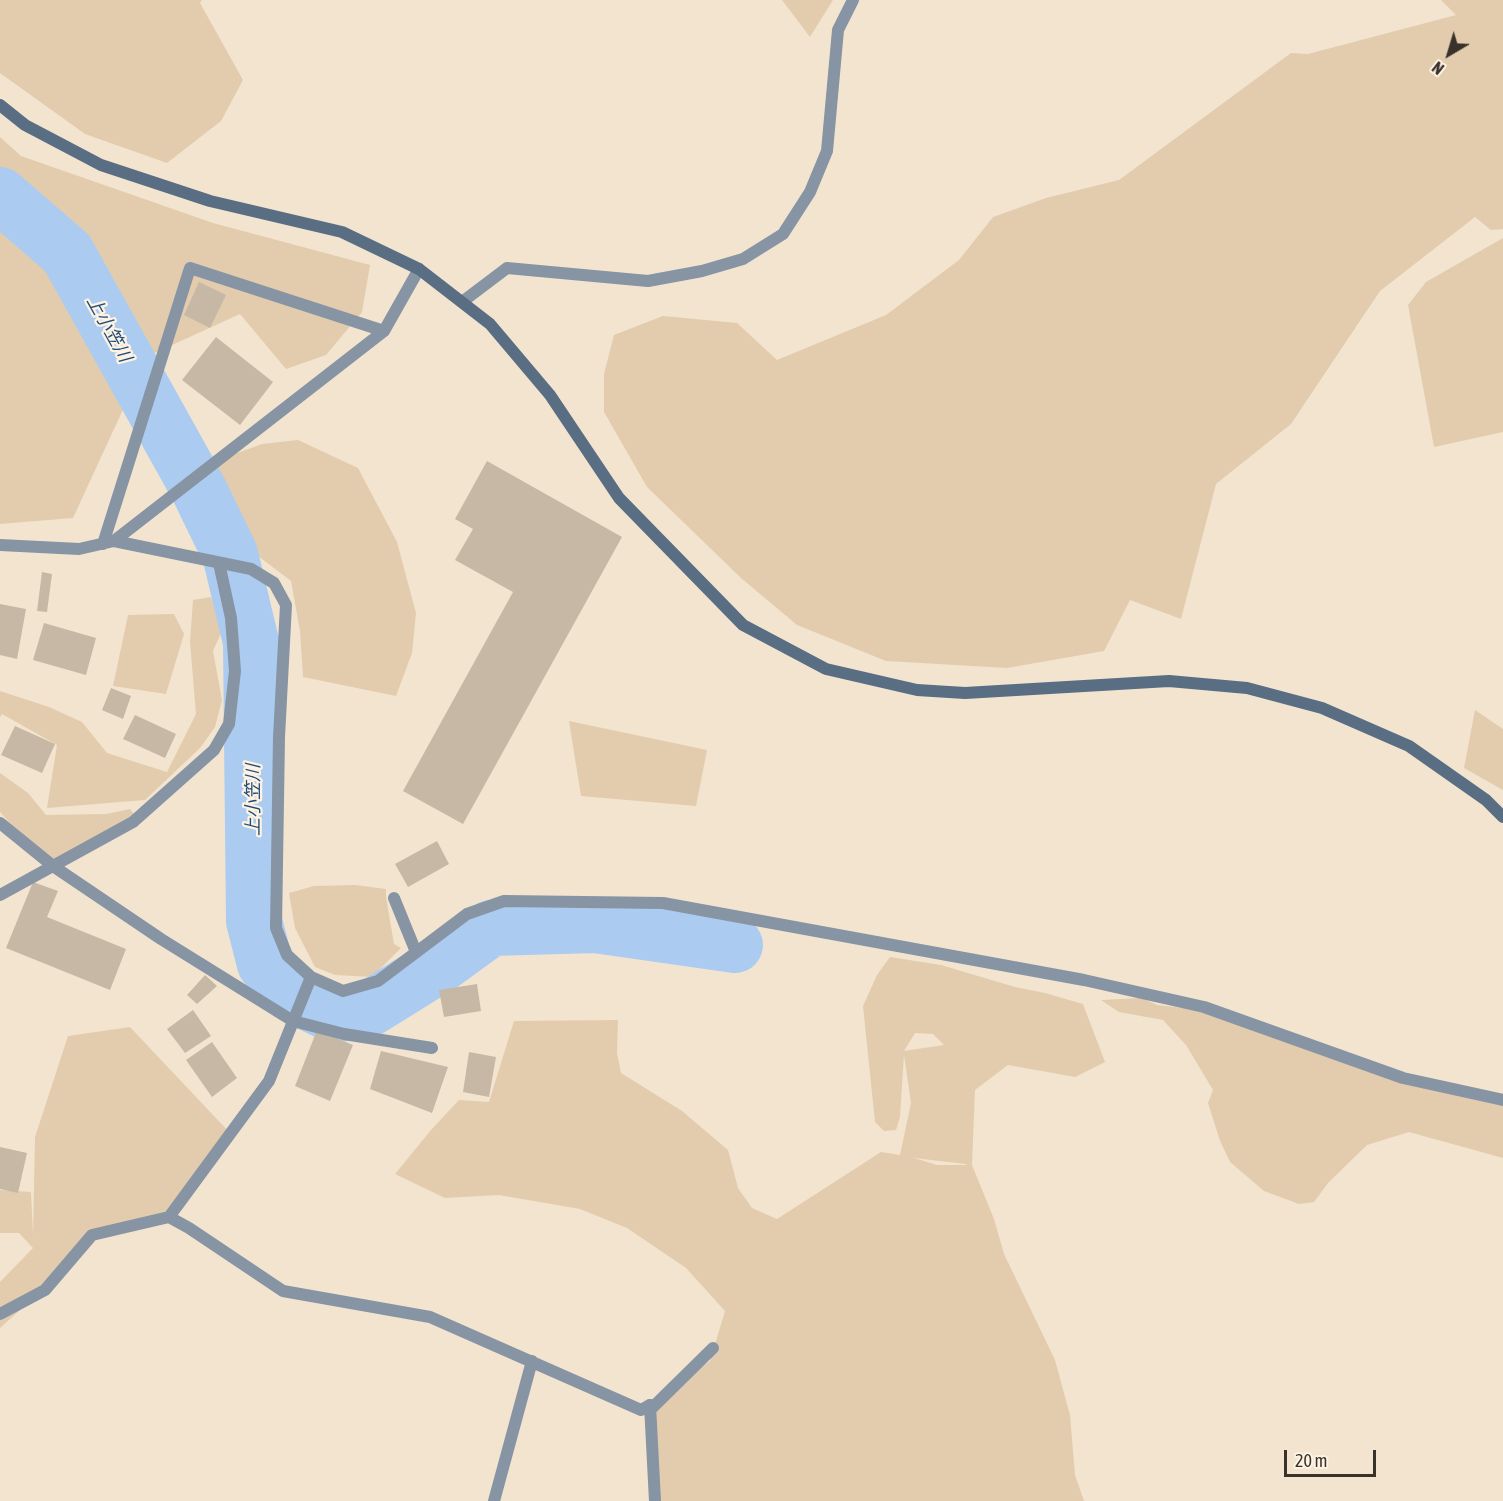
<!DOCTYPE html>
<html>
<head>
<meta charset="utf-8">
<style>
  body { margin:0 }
  #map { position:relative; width:1503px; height:1501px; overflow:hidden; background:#f3e4d0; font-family:"Asap Condensed",sans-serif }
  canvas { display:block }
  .north { position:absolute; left:1419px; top:24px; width:60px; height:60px; -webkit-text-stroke:4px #fef2e2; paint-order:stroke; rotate:218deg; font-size:16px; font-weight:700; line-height:24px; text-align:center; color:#38322b }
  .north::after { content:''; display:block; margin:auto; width:21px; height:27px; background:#38322b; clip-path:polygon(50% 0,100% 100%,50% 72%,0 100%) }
  .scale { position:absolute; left:1284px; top:1450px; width:92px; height:27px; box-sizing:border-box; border:3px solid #38322b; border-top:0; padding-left:8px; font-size:18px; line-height:21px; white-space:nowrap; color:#38322b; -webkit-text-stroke:4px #fef2e2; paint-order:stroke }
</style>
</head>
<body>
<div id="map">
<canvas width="1503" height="1501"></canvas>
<div class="north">N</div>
<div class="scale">20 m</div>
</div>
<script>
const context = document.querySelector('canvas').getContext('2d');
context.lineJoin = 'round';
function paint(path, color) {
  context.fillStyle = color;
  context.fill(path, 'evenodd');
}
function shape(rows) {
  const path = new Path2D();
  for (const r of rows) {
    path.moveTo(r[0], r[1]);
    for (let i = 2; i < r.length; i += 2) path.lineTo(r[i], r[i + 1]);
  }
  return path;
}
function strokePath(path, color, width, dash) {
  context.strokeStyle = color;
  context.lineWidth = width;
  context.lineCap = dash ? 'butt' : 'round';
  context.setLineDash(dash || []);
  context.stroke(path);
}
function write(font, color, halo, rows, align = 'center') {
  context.font = font + ' "Asap Condensed","Noto Sans JP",sans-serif';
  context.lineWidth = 4.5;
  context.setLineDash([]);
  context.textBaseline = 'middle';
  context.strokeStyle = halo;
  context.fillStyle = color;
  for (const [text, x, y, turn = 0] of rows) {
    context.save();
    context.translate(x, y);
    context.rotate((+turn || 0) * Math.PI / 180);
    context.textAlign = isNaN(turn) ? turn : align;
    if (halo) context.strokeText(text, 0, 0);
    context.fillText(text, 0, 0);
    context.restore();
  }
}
const green = shape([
  [0,0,202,0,200,3,243,80,221,121,167,163,85,134,0,73],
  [782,0,833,0,810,37],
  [1441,0,1503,0,1503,229,1491,230,1475,217,1380,291,1291,424,1216,484,1181,619,1130,600,1104,651,1007,668,886,661,797,625,741,578,647,487,604,412,604,374,614,335,663,316,737,323,777,360,886,315,959,260,993,217,1046,198,1119,180,1291,53,1308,54,1456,15],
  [0,137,21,156,213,223,370,265,362,312,326,355,286,369,240,314,148,356,80,304,105,350,126,403,73,518,0,524],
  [1503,238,1503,432,1434,447,1408,305,1426,282],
  [298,440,358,468,397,542,416,613,412,653,396,696,303,677,300,631,291,581,237,540,215,480,218,460,262,444],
  [211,597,223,629,213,651,222,700,215,727,200,748,145,800,47,808,57,745,2,714,0,717,0,691,49,707,82,722,107,753,167,772,196,714,190,642,193,600],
  [174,614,184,634,166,694,113,686,128,615],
  [1475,710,1503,729,1503,790,1464,768],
  [569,721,707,750,696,806,581,796],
  [0,773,28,793,46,815,106,814,130,809,137,818,55,860,15,829,0,812],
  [355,885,386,889,386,897,394,944,401,948,372,977,335,975,315,967,295,928,289,893,314,886],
  [890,957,941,965,1015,987,1045,993,1083,1004,1105,1062,1075,1077,1008,1065,975,1090,972,1165,994,1219,1004,1254,1055,1360,1070,1415,1075,1475,1084,1501,654,1501,650,1405,710,1361,725,1311,686,1268,627,1228,580,1209,499,1195,445,1198,395,1174,431,1130,459,1100,489,1102,514,1021,618,1020,617,1053,621,1073,682,1111,728,1150,738,1188,752,1208,777,1219,881,1152,900,1155,911,1103,904,1055,900,1117,896,1130,884,1131,875,1122,863,1006,877,975],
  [915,1033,933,1034,944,1045,904,1051],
  [914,1158,966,1164,966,1165,937,1165],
  [1142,998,1157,1005,1217,1012,1326,1050,1503,1103,1503,1158,1409,1132,1367,1145,1328,1183,1314,1202,1299,1204,1264,1191,1230,1162,1220,1141,1208,1103,1213,1090,1186,1045,1163,1020,1119,1012,1101,1000],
  [130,1027,230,1133,169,1217,90,1233,37,1295,0,1328,0,1282,33,1248,19,1233,0,1233,0,1190,31,1192,33,1235,35,1137,68,1036]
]);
const river = shape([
  [0,195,67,253,199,490,230,554,251,642,254,921,265,964,291,994,334,1015,369,1009,443,963,491,928,595,925,735,945]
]);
const building = shape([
  [199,282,226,295,210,328,184,315],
  [216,337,273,382,240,425,182,380],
  [487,461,622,537,463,824,403,791,513,592,455,560,473,529,455,519],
  [42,572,52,574,47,612,37,611],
  [0,604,26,609,17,659,0,655],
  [44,623,96,638,86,675,33,660],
  [111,688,131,696,123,719,102,710],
  [135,715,176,734,165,758,123,739],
  [15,726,55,744,42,773,1,755],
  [437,841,449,864,408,887,395,864],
  [33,882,58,891,47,917,126,949,110,990,6,948],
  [205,975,217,986,197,1004,187,995],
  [477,984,481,1011,444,1017,439,990],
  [193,1010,211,1036,185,1053,167,1029],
  [317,1030,353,1045,330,1101,295,1086],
  [212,1042,237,1078,212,1097,186,1060],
  [381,1051,448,1067,432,1113,370,1089],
  [469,1052,496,1057,489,1097,463,1092],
  [0,1147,27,1153,18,1193,0,1189]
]);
const lane = shape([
  [394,898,416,952],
  [293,1021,344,1034,432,1048],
  [650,1405,655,1501],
  [650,1410,713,1348]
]);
const street = shape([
  [462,302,507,268,648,281,702,271,743,259,783,234,810,192,827,151,838,30,853,0],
  [114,541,251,569,274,583,286,605,279,737,276,928,287,955,311,977,343,991,378,981,467,914,504,901,663,903,1084,980,1204,1007,1403,1078,1503,1100],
  [103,544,190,268,384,331],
  [0,545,79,549,114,541,384,331,419,269],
  [0,823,53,866,161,939,293,1021],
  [0,895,133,822,214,750,229,724,235,671,231,618,219,563],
  [311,977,269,1081,169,1217,189,1228,283,1291,430,1317,641,1410,650,1405],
  [0,1314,45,1290,92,1235,169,1217],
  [494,1501,532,1361]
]);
const secondary = shape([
  [0,105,25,125,101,165,210,201,342,232,419,269,490,324,550,395,619,498,743,625,826,669,917,690,965,693,1169,681,1247,688,1322,708,1409,746,1486,800,1503,817]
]);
const waterNames = [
  ["上小笠川",109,329,61],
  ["上小笠川",253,800,-90]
];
paint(green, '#e2ccad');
strokePath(river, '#abccf0', 56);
paint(building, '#c6b8a5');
strokePath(lane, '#8694a4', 12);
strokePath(street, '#8694a4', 12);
strokePath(secondary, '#596d83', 12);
write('italic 18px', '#1e4c7a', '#fef2e2', waterNames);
</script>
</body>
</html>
